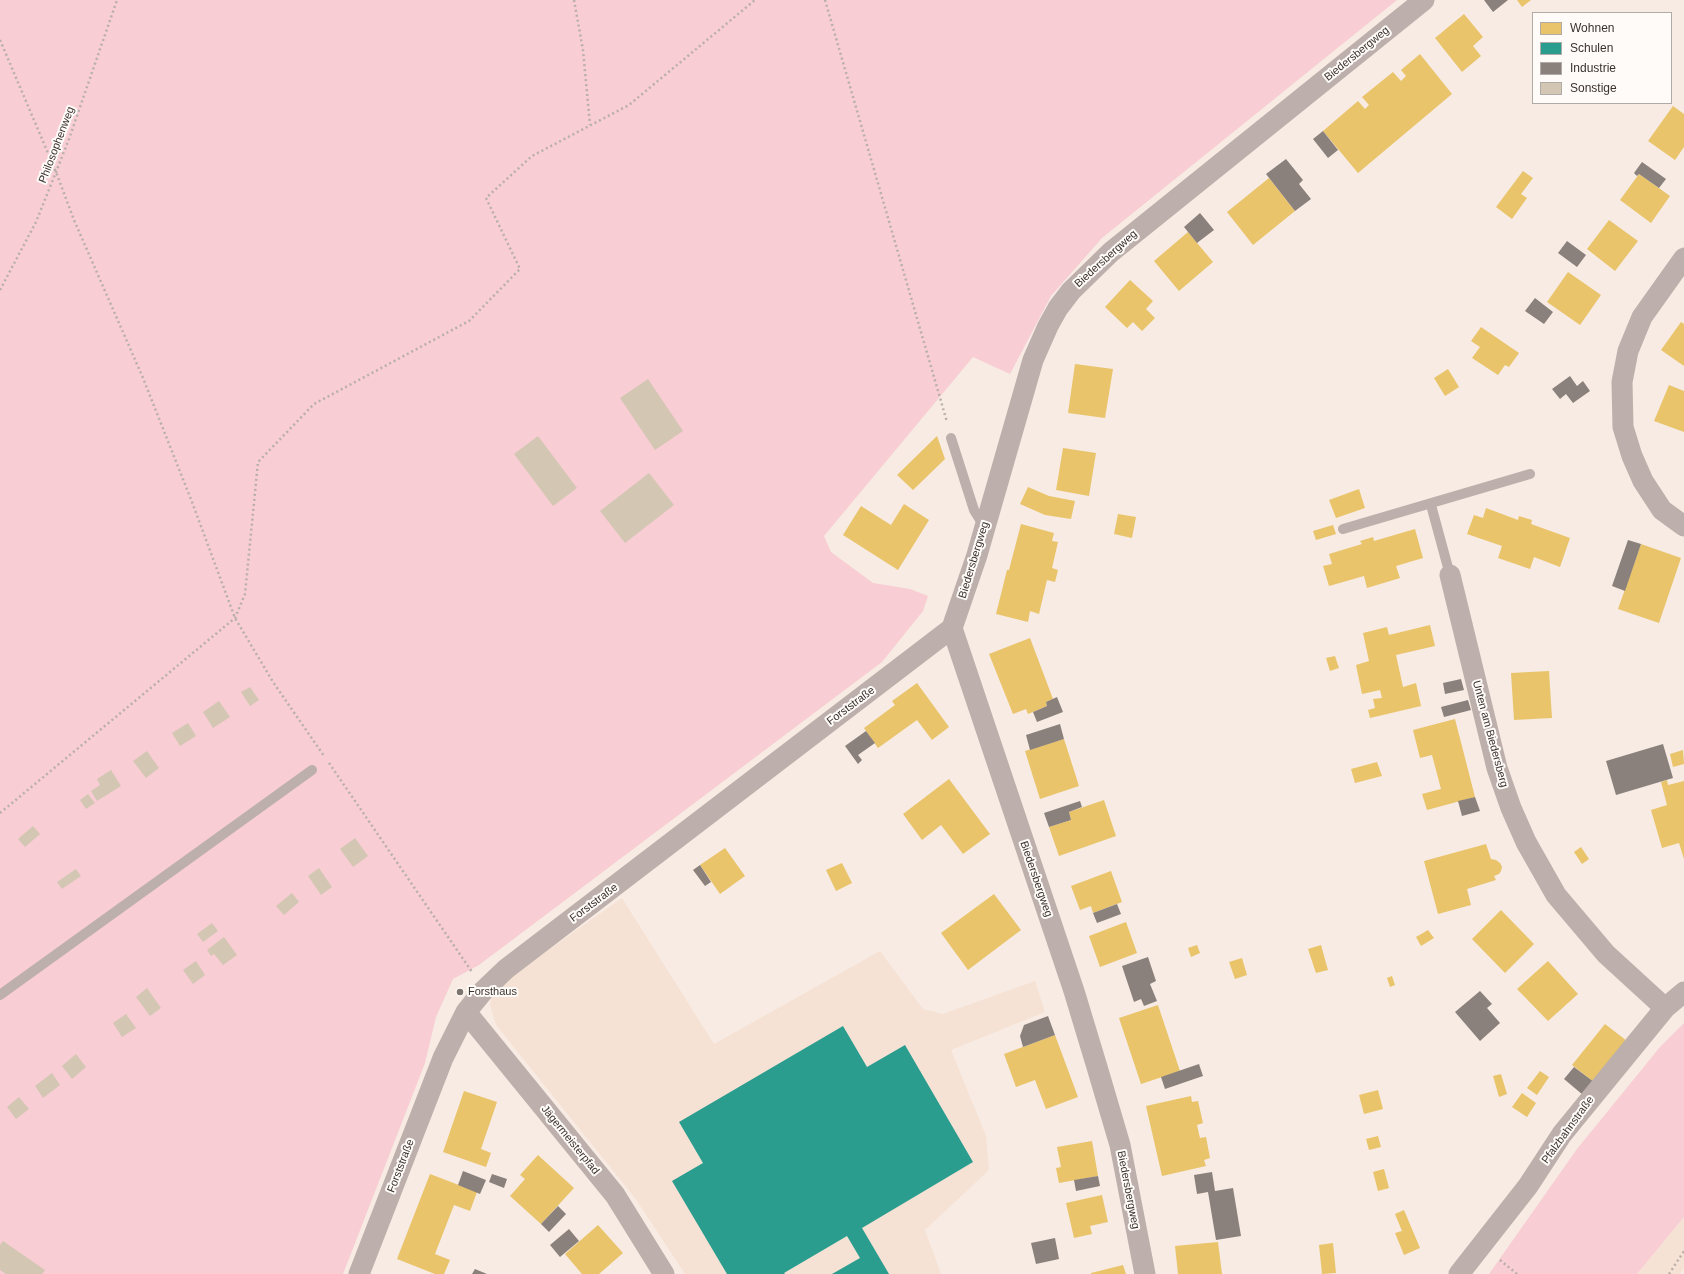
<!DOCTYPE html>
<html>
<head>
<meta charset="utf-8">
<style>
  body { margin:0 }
  #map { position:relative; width:1684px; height:1274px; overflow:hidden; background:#f7ebe3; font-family:Helvetica,sans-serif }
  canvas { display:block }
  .legend { position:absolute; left:1532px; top:12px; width:140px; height:92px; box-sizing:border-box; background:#fffbf8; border:1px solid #b0aba7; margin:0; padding:5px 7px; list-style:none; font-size:12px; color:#3a322d }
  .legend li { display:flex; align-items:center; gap:8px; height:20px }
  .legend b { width:20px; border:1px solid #b0aba7 }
</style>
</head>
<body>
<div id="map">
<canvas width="1684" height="1274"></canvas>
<ul class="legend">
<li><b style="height:11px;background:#e9c46a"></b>Wohnen</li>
<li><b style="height:11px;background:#2a9d8f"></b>Schulen</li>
<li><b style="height:11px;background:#8a817c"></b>Industrie</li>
<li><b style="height:11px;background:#d3c7b4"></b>Sonstige</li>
</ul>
</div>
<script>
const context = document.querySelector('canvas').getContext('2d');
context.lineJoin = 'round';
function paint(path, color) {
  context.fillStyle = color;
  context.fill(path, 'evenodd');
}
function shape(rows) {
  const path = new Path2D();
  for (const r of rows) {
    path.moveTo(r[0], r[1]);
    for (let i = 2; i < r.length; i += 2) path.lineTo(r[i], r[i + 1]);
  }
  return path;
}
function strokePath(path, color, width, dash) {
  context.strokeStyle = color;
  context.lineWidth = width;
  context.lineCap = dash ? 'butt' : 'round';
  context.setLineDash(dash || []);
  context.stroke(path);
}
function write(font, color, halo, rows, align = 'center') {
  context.font = font + ' Helvetica,sans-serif';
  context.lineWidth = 4;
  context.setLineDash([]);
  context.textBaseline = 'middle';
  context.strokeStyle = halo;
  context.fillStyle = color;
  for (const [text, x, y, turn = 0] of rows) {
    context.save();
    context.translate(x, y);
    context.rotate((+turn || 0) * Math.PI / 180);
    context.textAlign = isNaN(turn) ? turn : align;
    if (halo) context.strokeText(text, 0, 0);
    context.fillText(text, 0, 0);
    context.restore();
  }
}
const built = shape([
  [622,898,714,1044,880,951,923,1009,943,1014,1035,981,1045,1012,951,1050,986,1136,989,1170,925,1230,941,1274,685,1274,635,1198,496,1025,490,1005,493,989],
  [1684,1217,1684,1268,1680,1274,1637,1274]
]);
const green = shape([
  [0,0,1397,0,1102,238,1051,296,1010,374,973,357,824,536,831,552,873,583,910,589,928,596,923,611,882,662,479,965,453,979,436,1017,425,1063,343,1274,0,1274],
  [1684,1023,1684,1217,1637,1274,1489,1274,1577,1149,1660,1047]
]);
const homes = shape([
  [1517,0,1531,0,1522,7],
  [1464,14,1483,37,1473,46,1481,56,1462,72,1435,38],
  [1420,54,1452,94,1358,173,1323,131,1358,101,1365,109,1369,105,1362,97,1393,72,1401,81,1406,76,1401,70],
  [1673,106,1684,114,1684,147,1675,160,1648,141],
  [1523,171,1533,178,1521,194,1527,198,1512,219,1496,207],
  [1639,174,1670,196,1651,223,1620,200],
  [1269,178,1295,211,1253,245,1227,212],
  [1609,220,1638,241,1615,271,1587,249],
  [1188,232,1213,262,1179,291,1154,261],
  [1568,272,1601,295,1580,325,1547,302],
  [1130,280,1153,301,1146,309,1155,318,1142,331,1133,322,1127,328,1105,307],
  [1681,322,1684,324,1684,366,1661,350],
  [1481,327,1519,353,1509,367,1505,365,1498,375,1472,358,1480,347,1471,341],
  [1075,364,1113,369,1105,418,1068,413],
  [1448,369,1459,387,1445,396,1434,378],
  [1669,385,1684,391,1684,432,1654,421],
  [937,436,945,459,913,490,897,475],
  [1063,448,1096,453,1089,496,1056,490],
  [1028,487,1049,496,1075,501,1071,519,1045,515,1020,504],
  [1359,489,1365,508,1336,518,1329,500],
  [904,504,929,520,898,570,843,535,861,506,891,525],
  [1486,508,1518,520,1519,516,1532,520,1531,524,1570,538,1560,567,1534,557,1530,569,1498,558,1502,546,1467,534,1474,515,1483,518],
  [1118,514,1136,517,1132,538,1114,534],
  [1021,524,1054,533,1052,541,1058,542,1052,568,1058,570,1055,582,1047,580,1039,614,1030,611,1028,622,996,614,1007,570,1009,570],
  [1333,525,1336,534,1316,540,1313,531],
  [1415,529,1423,558,1396,566,1400,578,1367,588,1364,576,1329,586,1323,566,1332,564,1329,554,1362,544,1360,541,1373,537,1374,541],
  [1641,544,1681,558,1659,623,1618,609],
  [1430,625,1435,646,1396,655,1403,687,1416,683,1421,706,1370,718,1368,710,1375,708,1373,699,1382,698,1380,690,1362,694,1356,665,1369,661,1363,633,1387,627,1389,635],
  [1030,638,1053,699,1046,702,1047,706,1028,714,1026,709,1013,714,989,654],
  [1335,656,1339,668,1330,671,1326,658],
  [1549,671,1552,718,1514,720,1511,673],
  [917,683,949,727,932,740,917,720,878,748,864,728,895,705,892,701],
  [1455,719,1475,797,1427,810,1422,794,1441,789,1432,755,1420,758,1413,730],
  [1064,739,1079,786,1040,799,1025,751],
  [1683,750,1684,764,1673,767,1670,754],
  [1377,762,1382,776,1355,783,1351,769],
  [949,779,990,834,963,854,941,825,922,840,903,814],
  [1667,780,1668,785,1684,781,1684,859,1679,843,1662,848,1651,810,1667,805,1661,782],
  [1104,800,1116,836,1059,856,1049,827,1071,820,1069,812],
  [1486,844,1491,859,1496,860,1500,863,1502,867,1501,871,1499,874,1494,876,1496,880,1467,889,1471,905,1438,914,1424,861],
  [1581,847,1589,859,1582,864,1574,852],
  [725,848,745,876,720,894,700,865],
  [842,863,852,883,836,891,826,870],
  [1111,871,1122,902,1093,913,1091,906,1080,910,1071,886],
  [994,894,1021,930,968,970,941,933],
  [1501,910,1534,944,1505,973,1472,939],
  [1126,922,1137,953,1100,967,1089,936],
  [1428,930,1434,938,1421,946,1416,937],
  [1197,945,1200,953,1191,957,1188,948],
  [1321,945,1328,970,1316,973,1308,949],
  [1242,958,1247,975,1235,979,1229,962],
  [1548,961,1578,994,1548,1021,1517,989],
  [1392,976,1395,985,1390,987,1387,978],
  [1158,1005,1180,1071,1141,1084,1119,1018],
  [1605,1024,1627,1041,1594,1082,1572,1065],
  [1055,1035,1078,1097,1046,1109,1035,1080,1016,1087,1004,1054],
  [1540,1071,1549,1077,1537,1095,1527,1088],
  [1501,1074,1507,1094,1499,1097,1493,1076],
  [1378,1090,1383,1109,1364,1114,1359,1095],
  [464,1091,497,1102,481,1149,491,1153,486,1167,443,1152],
  [1522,1093,1536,1103,1527,1117,1512,1107],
  [1191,1096,1192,1102,1198,1101,1203,1123,1197,1125,1200,1138,1206,1137,1210,1158,1204,1160,1206,1166,1162,1176,1146,1106],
  [1378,1136,1381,1147,1369,1150,1366,1139],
  [1092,1141,1098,1176,1059,1183,1056,1168,1061,1167,1057,1147],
  [538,1155,574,1188,541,1224,510,1196,525,1179,520,1175],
  [1384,1169,1389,1188,1378,1191,1373,1172],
  [430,1174,477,1192,470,1211,454,1205,435,1254,450,1260,444,1274,435,1274,397,1259],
  [1102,1195,1108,1222,1090,1226,1092,1234,1074,1238,1066,1203],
  [1404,1210,1420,1248,1404,1255,1395,1233,1402,1231,1395,1214],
  [598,1225,623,1253,599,1274,582,1274,565,1254],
  [1218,1242,1222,1274,1178,1274,1175,1246],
  [1333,1243,1336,1273,1322,1274,1319,1245],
  [1123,1265,1126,1274,1091,1274,1091,1273]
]);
const schools = shape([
  [843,1026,867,1067,905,1045,973,1162,862,1228,889,1274,832,1274,860,1258,847,1236,784,1273,785,1274,727,1274,672,1181,703,1163,679,1122]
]);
const industry = shape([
  [1484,0,1508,0,1493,12],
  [1323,131,1338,150,1328,158,1313,139],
  [1286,159,1303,180,1299,184,1311,199,1295,211,1266,174],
  [1642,162,1666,179,1659,188,1639,174,1637,176,1634,173],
  [1200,213,1214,230,1197,243,1184,227],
  [1567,241,1586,255,1577,267,1558,253],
  [1535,298,1553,312,1544,324,1525,311],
  [1570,376,1577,386,1583,381,1590,391,1573,403,1566,394,1560,399,1552,389],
  [1628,540,1641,544,1625,591,1612,586],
  [1461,679,1464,690,1445,694,1443,683],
  [1057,697,1063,712,1037,722,1033,712,1047,706,1046,702],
  [1468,700,1471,710,1444,717,1441,707],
  [1060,724,1064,739,1030,750,1026,735],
  [866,731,875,743,858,755,862,760,858,764,845,746],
  [1663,744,1673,778,1616,795,1606,761],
  [1475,797,1480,811,1462,816,1458,801],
  [1080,801,1082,807,1069,812,1071,820,1049,827,1044,813],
  [700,865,711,882,705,886,693,870],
  [1117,904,1121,914,1097,923,1093,913],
  [1148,957,1156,981,1150,984,1157,1001,1144,1006,1141,999,1134,1002,1122,966],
  [1480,991,1492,1004,1487,1008,1500,1023,1480,1041,1455,1012],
  [1048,1016,1055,1035,1023,1047,1020,1036,1024,1025],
  [1199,1064,1203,1076,1165,1089,1161,1077],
  [1574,1067,1594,1082,1583,1095,1564,1079],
  [463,1171,486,1180,480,1194,458,1185],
  [1212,1172,1215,1191,1233,1188,1241,1236,1216,1240,1208,1192,1197,1194,1194,1175],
  [492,1174,507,1179,504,1188,489,1182],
  [1098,1176,1100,1186,1076,1191,1074,1180],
  [558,1206,566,1214,549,1232,541,1224],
  [569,1229,579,1241,560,1257,550,1245],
  [1055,1238,1059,1259,1036,1264,1031,1243],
  [475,1269,487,1274,472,1274]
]);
const building = shape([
  [648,379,683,431,655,450,620,398],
  [538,436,577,488,553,506,514,454],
  [649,473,674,505,625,543,600,511],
  [250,687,259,700,250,706,241,692],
  [219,701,230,717,213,728,203,712],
  [188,723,196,736,180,746,172,733],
  [147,751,159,768,146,778,133,761],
  [111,770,121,786,97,801,91,791,100,785,97,779],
  [88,794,95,803,86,809,80,800],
  [33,826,40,834,25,847,18,839],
  [355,838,368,856,353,867,340,849],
  [319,868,332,887,321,895,308,876],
  [76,869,81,876,62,889,57,882],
  [292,893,299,902,284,915,276,906],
  [212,923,218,931,203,942,197,934],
  [224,937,237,955,223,965,214,954,211,956,207,950],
  [196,961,205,975,193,984,183,970],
  [147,988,161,1008,150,1016,136,997],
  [126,1014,136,1028,122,1037,113,1023],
  [76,1054,86,1067,72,1079,62,1066],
  [52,1073,60,1085,43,1098,35,1086],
  [19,1097,29,1109,16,1119,7,1107],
  [3,1241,45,1270,42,1274,6,1274,0,1270,0,1245]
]);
const path = shape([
  [574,0,583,50,590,125],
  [825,0,947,422],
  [0,40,56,172,74,220,143,378,192,502,235,618,273,682,324,756],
  [0,290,36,222,56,172,69,139,117,0],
  [329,763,472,972],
  [0,813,235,618,245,594,258,462,314,404,469,321,520,269,486,198,532,156,629,105,755,0],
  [1500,1260,1517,1274],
  [1669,1274,1684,1251]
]);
const lane = shape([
  [951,438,974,510,984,526],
  [1431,505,1450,575],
  [1343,529,1530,474],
  [0,995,312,770]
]);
const street = shape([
  [1684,258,1642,317,1628,351,1622,382,1623,427,1632,456,1643,481,1662,510,1684,526],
  [1450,575,1497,768,1511,808,1526,842,1556,895,1606,954,1665,1008],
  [466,1012,615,1195,664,1274],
  [359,1274,443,1058,466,1012,484,990,506,969,952,628],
  [1145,1274,1120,1145,1097,1067,1074,991,952,628,977,555,1033,360,1048,326,1058,308,1071,291,1111,252,1424,0],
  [1459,1274,1528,1186,1562,1134,1665,1008,1684,992]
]);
const markers = [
  [460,992,4,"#7c736d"]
];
const streetNames = [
  ["Biedersbergweg",1357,54,-39],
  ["Philosophenweg",57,145,-69],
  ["Biedersbergweg",1106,259,-42],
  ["Biedersbergweg",974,560,-73],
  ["Forststraße",851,706,-37],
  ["Unten am Biedersberg",1490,734,75],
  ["Biedersbergweg",1036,879,71],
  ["Forststraße",594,903,-37],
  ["Pfalzbahnstraße",1568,1130,-54],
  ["Jägermeisterpfad",570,1140,51],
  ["Forststraße",401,1166,-69],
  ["Biedersbergweg",1128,1190,79]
];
const poiNames = [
  ["Forsthaus",468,992]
];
paint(built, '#f6e2d4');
paint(green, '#f8cdd3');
paint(homes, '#e9c46a');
paint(schools, '#2a9d8f');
paint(industry, '#8a817c');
paint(building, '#d3c7b4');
strokePath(path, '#b9afaa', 2.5, [2, 3]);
strokePath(lane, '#bcafac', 10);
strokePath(street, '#bcafac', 21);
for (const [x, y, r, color] of markers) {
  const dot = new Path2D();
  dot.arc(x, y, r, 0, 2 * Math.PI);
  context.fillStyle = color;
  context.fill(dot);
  strokePath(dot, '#fffbf8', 1.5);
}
write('11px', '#3a322d', '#fffbf8', streetNames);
write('11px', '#3a322d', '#fffbf8', poiNames, 'left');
</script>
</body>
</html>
